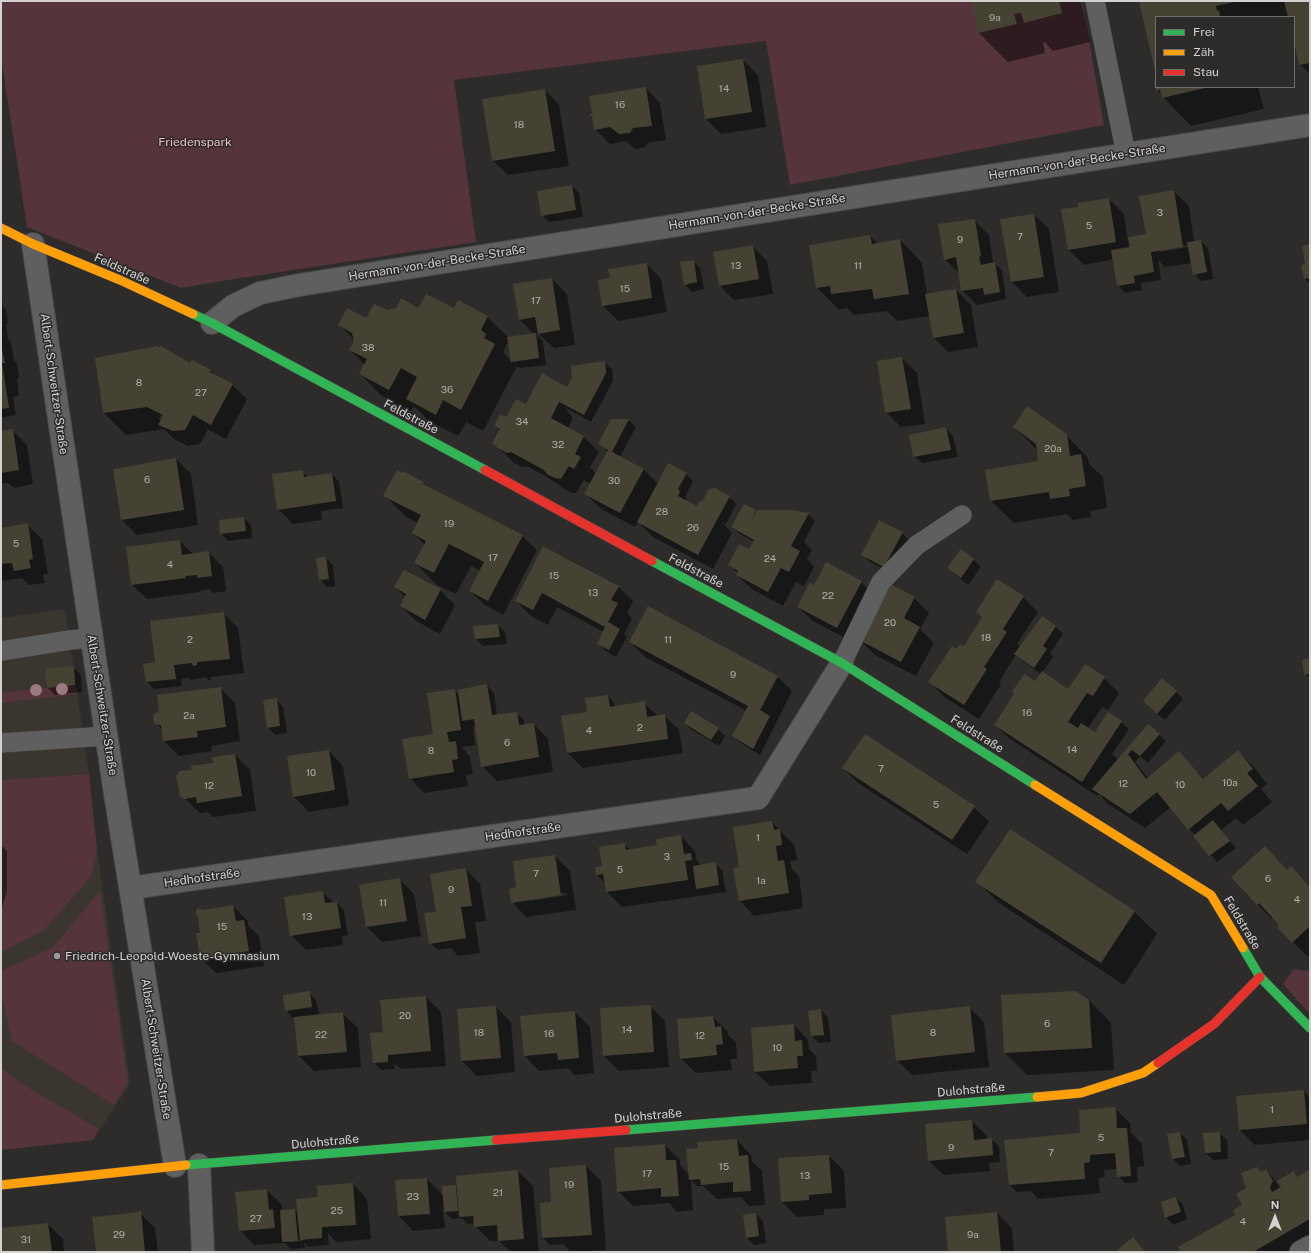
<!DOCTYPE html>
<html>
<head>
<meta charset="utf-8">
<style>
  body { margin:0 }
  #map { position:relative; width:1311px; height:1253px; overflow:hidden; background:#2d2c2b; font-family:"Public Sans",sans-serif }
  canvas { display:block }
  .frame { position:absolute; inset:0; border:2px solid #d3d2d0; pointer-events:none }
  .legend { position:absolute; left:1155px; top:16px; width:140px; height:72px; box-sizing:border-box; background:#2e2c2a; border:1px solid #706e6c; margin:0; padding:5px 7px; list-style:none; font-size:12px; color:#d3d2d0 }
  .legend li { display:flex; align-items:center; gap:8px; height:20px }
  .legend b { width:20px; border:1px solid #706e6c }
  .north { position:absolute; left:1255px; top:1197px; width:40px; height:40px; -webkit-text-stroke:3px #2e2c2a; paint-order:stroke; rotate:0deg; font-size:11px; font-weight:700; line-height:16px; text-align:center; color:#d3d2d0 }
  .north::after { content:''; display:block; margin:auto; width:14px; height:18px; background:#d3d2d0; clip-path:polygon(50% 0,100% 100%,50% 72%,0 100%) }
</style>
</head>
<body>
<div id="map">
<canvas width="1311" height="1253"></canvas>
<div class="frame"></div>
<ul class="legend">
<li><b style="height:5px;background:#30b455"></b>Frei</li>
<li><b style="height:5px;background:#ff9f0a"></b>Zäh</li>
<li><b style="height:5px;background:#e5322d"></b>Stau</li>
</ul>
<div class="north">N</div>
</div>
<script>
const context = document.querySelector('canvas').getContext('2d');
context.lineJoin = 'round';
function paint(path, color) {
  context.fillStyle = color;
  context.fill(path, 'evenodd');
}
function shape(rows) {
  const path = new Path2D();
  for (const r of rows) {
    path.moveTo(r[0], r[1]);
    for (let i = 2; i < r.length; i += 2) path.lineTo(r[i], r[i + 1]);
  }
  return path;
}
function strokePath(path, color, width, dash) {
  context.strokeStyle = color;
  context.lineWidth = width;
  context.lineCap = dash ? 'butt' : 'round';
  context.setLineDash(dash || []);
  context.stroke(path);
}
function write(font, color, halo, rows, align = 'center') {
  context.font = font + ' "Public Sans",sans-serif';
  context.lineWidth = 3;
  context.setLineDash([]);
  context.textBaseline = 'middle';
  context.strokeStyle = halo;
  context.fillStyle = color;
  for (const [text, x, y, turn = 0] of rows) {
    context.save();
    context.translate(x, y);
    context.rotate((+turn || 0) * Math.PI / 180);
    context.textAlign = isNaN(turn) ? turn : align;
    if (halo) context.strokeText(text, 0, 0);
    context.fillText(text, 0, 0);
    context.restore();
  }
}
const built = shape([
  [65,609,89,774,94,827,130,1084,93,1140,1,1150,1,618]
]);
const green = shape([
  [1,1,1082,1,1104,125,790,185,766,41,454,80,476,242,228,280,181,288,27,227,1,56],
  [75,685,78,694,1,703,1,693],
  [89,774,97,849,91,877,43,931,1,952,1,780],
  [100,891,128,1082,114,1105,12,1041,1,990,1,971,52,948],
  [1294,969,1310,971,1310,1014,1283,984],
  [1,1068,24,1085,99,1129,93,1140,1,1150]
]);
const shadow = shape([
  [972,1,1081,1,1090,42,1053,51,1045,42,1043,43,1045,53,1008,62,979,33],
  [1140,1,1310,1,1310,74,1300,64,1294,38,1294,17,1156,17,1156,69],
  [743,60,758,75,766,127,721,134,706,119,698,67],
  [1156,87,1258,87,1264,109,1191,126,1163,97,1157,90],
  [646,88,660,103,666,140,648,143,645,147,635,149,626,141,610,144,595,129,594,118,591,116],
  [545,90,559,105,569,166,508,175,493,160],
  [572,186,579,193,583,217,549,222,542,215],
  [1174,191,1189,206,1194,242,1201,241,1208,248,1213,279,1201,281,1194,274,1192,263,1165,267,1158,260,1161,280,1141,283,1142,290,1125,293,1118,285,1114,259,1084,265,1069,250,1079,208,1109,199,1124,214,1129,248,1145,235],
  [1188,245,1188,247,1160,252,1160,250],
  [1034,215,1049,229,1059,292,1027,297,1012,282,1001,220],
  [974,220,989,235,993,263,1002,270,1006,299,977,305,962,290,960,274,945,259],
  [870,236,878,244,900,240,922,263,927,294,956,290,971,305,978,347,948,352,933,337,930,316,897,321,887,311,854,315,847,308,839,310,817,288],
  [1310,245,1309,277,1310,284,1305,279,1306,265],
  [752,246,767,261,773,294,734,300,719,285],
  [693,261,700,268,704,289,692,292,684,284],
  [647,264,661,279,667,312,618,321,603,306,611,279],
  [552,279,567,294,575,345,554,348,539,334,536,334,543,341,546,365,519,368,517,366,483,431,466,422,458,436,429,421,414,406,411,411,382,396,360,374,365,365,350,350,355,341,340,325,367,319,388,311,454,310,487,317,509,338,534,334,520,320],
  [509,340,512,363,503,352],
  [1,293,3,307,6,310,8,324,6,324,8,339,11,342,14,361,17,363,19,377,17,378,19,396,13,397,16,415,1,418],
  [158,349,191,364,192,361,211,371,216,376,232,385,247,399,226,439,208,429,200,444,188,446,174,439,164,429,126,435,104,413],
  [186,369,161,420,159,419],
  [902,358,917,373,925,424,901,427,886,412],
  [604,362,612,369,613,381,591,422,564,407,573,418,568,428,584,437,599,452,590,467,596,474,608,452,600,444,612,420,629,420,636,427,620,457,643,469,658,484,686,474,693,481,685,497,687,499,686,501,698,508,729,497,736,504,726,524,722,522,732,533,713,569,653,537,638,522,635,527,601,509,586,494,591,484,584,480,576,493,571,493,563,488,557,483,527,466,522,467,514,463,494,443,500,431,495,426,526,406,568,388],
  [1014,427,1066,435,1088,458,1089,464,1103,477,1107,508,1090,511,1091,517,1073,520,1067,514,1014,523,991,501,1039,462,1037,450],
  [945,428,953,436,958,457,922,463,914,456],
  [12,430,27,445,33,484,14,488,8,483,1,484,1,432],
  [176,459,191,474,198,525,137,535,122,520,114,469],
  [302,471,309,478,332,474,339,482,343,508,321,511,322,520,293,524,278,509],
  [423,483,427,487,522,536,537,550,503,615,485,605,470,591,481,571,471,566,456,594,437,585,415,563,425,545,413,533,418,523,406,517,384,495],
  [744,505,757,512,808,514,815,521,804,542,812,550,807,559,814,567,804,586,796,582,783,606,752,589,737,575,738,573,729,565,748,550,754,542,740,534,732,527],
  [244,518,251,525,252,538,228,541,221,533],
  [27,525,42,539,48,574,43,574,45,583,29,585,22,578,1,581,1,529],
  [902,533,909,540,892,573,870,562,863,554],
  [180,541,193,554,208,552,223,567,226,591,213,593,210,589,199,591,200,592,147,599,132,585],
  [544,547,618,586,633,601,627,613,632,619,624,634,627,637,616,657,606,651,598,643,604,632,557,607,548,625,531,616,516,601],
  [326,558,333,565,335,586,327,587,320,579],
  [973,559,981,567,968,585,948,568],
  [861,582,876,597,852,642,813,621,798,607,814,586],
  [395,587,440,590,455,605,440,634,416,621,401,606,405,597],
  [1023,597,1038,612,1017,644,1021,647,1042,617,1056,627,1063,634,1050,653,1053,657,1042,673,1068,690,1085,665,1104,678,1119,693,1108,710,1102,707,1088,728,1095,733,1121,722,1129,729,1112,754,1118,760,1148,725,1166,741,1148,763,1140,756,1135,762,1148,778,1179,753,1204,779,1238,751,1253,766,1267,784,1261,789,1272,802,1243,825,1236,818,1221,830,1236,848,1217,862,1171,807,1145,828,1108,804,1099,794,1097,796,1010,739,995,725,1040,685,1041,674,1023,661,1016,655,999,682,1001,684,979,719,944,697,930,682,957,650,964,647,983,618,977,612],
  [914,598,929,613,920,629,934,643,916,676,875,655,860,640],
  [223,613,238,628,244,673,211,677,211,680,208,680,206,677,190,680,188,678,181,679,182,686,154,689,147,682],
  [498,625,505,632,507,644,483,646,476,639],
  [630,642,777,676,792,691,760,755,741,743,734,736,747,711,645,657],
  [1310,659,1310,679,1305,674],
  [73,667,81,675,82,692,55,695,48,688],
  [487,685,494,693,497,715,516,713,524,720,524,726,534,724,548,739,553,772,497,781,482,766,476,727,473,727,475,745,462,747,470,757,473,774,466,775,468,786,424,793,410,778,434,735,454,690,459,695],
  [220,688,235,703,240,741,211,746,212,751,179,756,164,741,162,729,156,723],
  [1176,691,1183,699,1165,720,1151,709],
  [608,696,615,704,615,707,644,703,658,716,664,715,679,730,683,753,583,768,568,753,588,713],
  [276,699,283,707,287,733,275,735,268,727],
  [685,723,718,729,725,736,719,746,692,730],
  [329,751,343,766,349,805,309,812,294,797],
  [235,755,250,770,256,811,213,817,208,812,200,813,181,795,193,771],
  [843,768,974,807,989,822,967,854,858,783],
  [772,822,794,845,797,860,790,861,792,869,799,876,803,908,754,916,740,901,740,868],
  [1010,831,1135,912,1157,934,1124,985,999,903,977,881],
  [681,836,695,851,697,861,701,865,715,863,722,870,726,892,622,907,607,892,605,883,597,875,596,867,603,866,624,844,630,850,658,846],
  [1,845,7,851,7,891,1,911],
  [1265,847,1288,871,1291,867,1310,887,1310,955,1308,957,1293,942,1274,917,1272,919,1257,904],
  [555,856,570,871,576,910,526,917,512,902,518,888],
  [566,893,567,895,530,901,530,899],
  [466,869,480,884,486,921,475,922,480,953,458,956,451,948,438,950,430,943,437,912],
  [400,880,414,894,421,936,382,942,367,927],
  [322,892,334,903,337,903,344,910,348,935,342,936,343,945,306,950,291,935],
  [233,906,248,921,248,926,259,936,264,966,216,973,201,958,201,934,198,917,203,911],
  [309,992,316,1000,319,1014,313,1015,313,1016,343,1014,358,1028,361,1067,314,1071,299,1056,295,1017,293,1018,286,1010],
  [1002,996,1089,1000,1111,1023,1114,1070,1027,1075,1005,1053],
  [426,997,441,1012,446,1066,401,1069,394,1063,395,1069,381,1070,374,1062,384,1033],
  [650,1006,665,1021,669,1067,619,1071,604,1056,601,1009],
  [496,1007,511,1022,515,1072,477,1076,462,1061],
  [969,1007,984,1022,989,1067,912,1075,897,1060],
  [821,1010,828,1018,831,1042,819,1043,812,1036],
  [575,1012,590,1027,594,1073,574,1075,568,1068,539,1071,525,1056,521,1017],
  [713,1017,728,1032,728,1035,736,1042,737,1059,730,1059,732,1070,696,1073,681,1059],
  [794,1025,808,1040,809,1049,816,1056,817,1070,811,1071,812,1083,770,1086,755,1072],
  [1304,1091,1310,1098,1310,1140,1255,1145,1240,1130,1237,1097],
  [1115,1108,1130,1123,1131,1133,1142,1144,1144,1166,1137,1167,1138,1182,1125,1183,1118,1176,1117,1169,1104,1170,1105,1177,1098,1178,1100,1193,1038,1199,1031,1191,1017,1192,1010,1185],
  [972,1121,987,1136,987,1139,991,1139,999,1146,1000,1162,989,1163,990,1171,944,1175,929,1161],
  [1180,1133,1187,1140,1191,1164,1180,1166,1173,1159,1168,1135],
  [1219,1133,1227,1140,1228,1159,1213,1160,1206,1153],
  [737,1140,751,1155,752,1161,762,1171,765,1205,749,1206,741,1197,717,1199,703,1186,697,1186,691,1180,693,1210,677,1212,669,1203,633,1206,618,1191,665,1145,680,1160,680,1165,689,1175,697,1149],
  [829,1156,844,1171,846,1208,824,1209,824,1215,797,1217,782,1202,779,1159],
  [586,1166,601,1181,606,1250,571,1252,562,1243,562,1244,550,1245,543,1238,551,1203],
  [1310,1170,1310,1242,1294,1252,1182,1252,1237,1216,1243,1205,1245,1190,1262,1173,1266,1171,1273,1178,1280,1188,1293,1173,1298,1177],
  [518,1171,533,1186,539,1252,511,1252,499,1241,490,1241,475,1226,474,1223,468,1224,462,1218,452,1219,443,1210,445,1228,413,1231,399,1216,427,1179,444,1196,456,1186,458,1189],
  [353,1184,367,1199,371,1239,336,1242,328,1233,329,1245,308,1247,304,1243,305,1248,291,1249,285,1243,254,1245,240,1230,267,1190,282,1205,282,1210,295,1210,299,1214,317,1198],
  [303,1239,303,1241,289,1242,289,1240],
  [1176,1198,1183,1205,1187,1219,1173,1225,1166,1217],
  [140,1213,155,1228,158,1252,97,1252],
  [997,1213,1012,1228,1014,1252,949,1252],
  [756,1214,763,1221,766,1243,754,1245,747,1238],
  [48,1224,63,1239,64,1252,1,1252,1,1229]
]);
const building = shape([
  [971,1,1059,1,1062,13,1024,23,1021,13,1014,14,1017,24,978,33],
  [1139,1,1234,1,1234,2,1216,6,1217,11,1219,10,1220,17,1156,17,1155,71],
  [1284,1,1310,1,1310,63,1299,65,1294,42,1294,17,1288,17],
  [743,59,752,112,705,119,697,66],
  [1156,80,1156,87,1205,88,1162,98,1160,90,1156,91,1154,81],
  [646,87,652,126,633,128,630,133,619,134,610,127,594,130,592,116,590,116,590,114,592,114,589,96],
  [545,89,555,151,492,161,482,99],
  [572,185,576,210,541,216,537,191],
  [1174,190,1183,247,1151,252,1154,272,1134,276,1135,283,1117,286,1111,250,1130,247,1128,237,1146,234,1139,196],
  [1109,198,1116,242,1068,250,1061,209,1078,207,1078,203],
  [1034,214,1044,277,1011,282,1000,219],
  [975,219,981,256,979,257,981,265,995,262,1000,292,984,295,983,288,961,291,956,257,944,260,938,224],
  [870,235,872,244,900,239,909,294,874,299,872,289,831,294,830,286,816,288,809,245],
  [1201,240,1207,272,1193,275,1187,242],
  [1310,244,1310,278,1304,279,1301,265,1305,264,1302,246],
  [753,245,759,279,719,286,713,252],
  [694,260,697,282,684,285,680,262],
  [647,263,652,298,602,306,598,280,610,278,608,269],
  [552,278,560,330,538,334,535,317,519,320,513,284],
  [956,289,964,333,933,338,925,294],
  [426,294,454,308,458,300,488,316,481,330,486,334,484,338,495,344,461,410,443,400,436,415,406,399,417,377,401,368,389,390,359,374,367,359,349,350,354,341,352,333,338,325,347,308,366,318,374,304,388,310,396,308,401,298,418,308],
  [536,333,539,358,511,362,507,337],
  [1,345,5,363,2,363,9,408,1,409],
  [158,346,158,348,161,346,190,363,192,360,211,370,210,372,233,384,211,425,193,415,185,430,173,431,158,425,163,415,147,407,103,413,95,358],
  [902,357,911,409,885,413,877,361],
  [605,361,606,373,584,415,559,402,551,418,584,436,575,454,581,457,574,469,569,466,561,479,555,478,547,474,544,470,511,452,507,453,498,448,492,443,500,429,494,426,500,414,506,417,516,399,526,404,542,373,567,387,572,378,571,366],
  [1027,406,1067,434,1070,456,1081,454,1086,486,1069,489,1070,496,1050,499,1049,492,990,501,985,470,1038,461,1036,444,1013,427],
  [611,419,629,419,612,452,644,469,620,513,584,494,608,450,598,444],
  [946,427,951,450,913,457,909,435],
  [13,429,19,470,1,473,1,431],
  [176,458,184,510,121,520,113,469],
  [668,463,687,473,678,489,680,491,678,496,697,506,700,501,702,502,709,489,715,488,730,496,698,555,637,522],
  [303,470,304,477,332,473,336,501,277,510,272,474],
  [397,470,402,473,403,471,424,482,423,484,523,535,488,601,469,591,484,562,467,553,449,544,434,573,414,563,426,541,412,533,421,515,383,496],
  [744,504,756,510,751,521,757,510,791,510,809,513,791,546,800,551,789,572,781,568,768,592,736,575,738,571,728,565,739,544,749,549,754,540,731,527],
  [244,517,246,531,220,534,219,520],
  [879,520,903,532,884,567,861,555],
  [28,523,33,559,29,560,31,568,14,571,12,563,1,564,1,528],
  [180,540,182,555,209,551,212,576,197,578,197,575,185,576,186,578,131,585,126,547],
  [543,546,565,558,619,586,611,600,618,603,608,622,620,629,609,650,597,644,605,627,542,593,533,610,515,601],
  [961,549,974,559,961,578,947,568],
  [326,557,329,579,319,580,316,558],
  [826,562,862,581,837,628,797,607,810,582,814,585],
  [404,570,441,589,425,620,400,606,406,594,394,587],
  [997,579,1024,596,1003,629,1007,632,984,667,987,669,964,705,928,682,952,646,957,649,960,644,964,646,982,617,976,612],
  [890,584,915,597,904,618,920,627,901,662,859,640],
  [648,606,778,676,760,710,770,716,753,749,732,736,748,706,629,642],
  [224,612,230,659,197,662,197,665,193,666,192,663,174,665,176,679,146,682,143,664,155,662,150,621],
  [1042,616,1056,626,1043,646,1047,649,1034,668,1014,654],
  [498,624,500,637,475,639,473,626],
  [1310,658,1310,674,1304,675,1302,660],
  [1085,664,1105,677,1093,696,1087,693,1068,722,1078,728,1081,723,1095,732,1108,712,1122,721,1082,782,994,725,1014,694,1012,692,1024,674,1035,681,1042,671,1068,689],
  [74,666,75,685,47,688,45,669],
  [1162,678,1177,691,1157,714,1143,701],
  [487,684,492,715,517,712,519,725,534,723,539,757,481,767,474,719,462,721,458,690],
  [221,687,226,727,197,731,198,737,163,741,161,725,155,724,153,719,154,714,159,711,157,695],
  [455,689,461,730,447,732,449,742,456,741,458,759,452,760,454,772,409,779,402,739,433,734,427,693],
  [608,695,610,707,645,701,647,717,665,714,668,739,567,753,561,716,587,712,585,698],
  [277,698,280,726,267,728,263,700],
  [691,711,719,728,711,740,684,723],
  [1148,724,1160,734,1140,756,1132,750,1128,754,1146,779,1179,751,1203,779,1238,750,1253,769,1247,773,1258,786,1228,811,1221,803,1188,830,1157,792,1130,814,1092,789],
  [865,734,975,806,952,840,842,768],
  [329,750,335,790,293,797,287,756],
  [235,754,242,796,197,803,196,797,184,799,180,796,176,776,180,771,192,770,191,766,213,763,212,757],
  [1213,820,1230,841,1209,856,1193,836],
  [772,821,774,830,780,829,782,845,776,846,778,861,784,860,789,893,739,901,733,868,739,867,733,827],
  [1010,829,1135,911,1101,963,975,882],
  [681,835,684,854,691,853,692,860,685,861,688,880,606,892,603,874,596,875,595,867,602,866,599,847,625,843,626,850,657,845,656,839],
  [1265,846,1287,870,1291,866,1310,887,1310,926,1292,943,1277,927,1279,925,1259,903,1257,905,1231,877],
  [555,855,561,895,511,903,509,889,516,887,513,861],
  [716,862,719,885,696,889,693,866],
  [466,868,472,906,461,907,466,938,429,944,424,913,436,912,430,874],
  [400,878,407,921,366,927,359,885],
  [323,891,325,903,337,902,341,928,290,936,284,897],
  [233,905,236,921,244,920,249,951,200,959,196,933,200,933,198,917,195,913,196,911,198,908,203,910],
  [310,991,312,1007,285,1011,283,995],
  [1075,991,1089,1000,1092,1048,1004,1053,1001,995],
  [426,996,431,1051,388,1055,388,1062,373,1063,370,1033,383,1032,380,1000],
  [651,1005,654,1052,603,1056,600,1008],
  [496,1006,501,1058,461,1061,457,1009],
  [970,1006,975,1052,896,1061,891,1015],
  [821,1009,824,1035,811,1036,808,1011],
  [575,1011,579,1058,558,1060,557,1053,524,1056,520,1016],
  [343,1012,347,1052,298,1056,294,1017],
  [713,1016,715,1027,721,1026,723,1044,716,1045,717,1055,680,1059,677,1019],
  [794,1024,795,1041,802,1040,803,1056,797,1056,798,1068,754,1072,751,1028],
  [1304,1090,1307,1124,1239,1130,1236,1096],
  [1116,1107,1117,1128,1127,1128,1131,1176,1117,1177,1115,1153,1090,1155,1090,1162,1084,1163,1085,1179,1009,1185,1004,1140,1080,1133,1079,1110],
  [972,1120,974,1140,992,1138,993,1155,928,1161,925,1124],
  [1180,1132,1185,1157,1172,1159,1167,1134],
  [1220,1132,1221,1152,1205,1153,1203,1133],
  [737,1139,739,1156,748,1155,751,1191,733,1192,733,1182,701,1185,700,1179,689,1180,686,1149,698,1148,697,1142],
  [665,1144,666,1160,676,1160,679,1196,661,1197,661,1188,617,1192,614,1148],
  [829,1155,832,1193,809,1195,809,1200,781,1202,778,1158],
  [586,1165,592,1235,542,1238,540,1203,551,1202,549,1168],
  [1257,1167,1261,1172,1266,1169,1273,1181,1270,1187,1272,1192,1281,1187,1277,1181,1294,1171,1297,1177,1310,1169,1310,1219,1253,1252,1181,1252,1178,1247,1235,1215,1233,1210,1242,1205,1236,1194,1246,1188,1241,1173],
  [518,1170,524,1239,498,1241,497,1225,474,1227,473,1216,459,1217,456,1176],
  [427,1178,430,1214,398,1216,395,1180],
  [353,1183,356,1225,322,1227,322,1238,300,1240,296,1199,318,1197,317,1186],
  [456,1185,458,1211,444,1212,442,1186],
  [267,1189,269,1210,273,1209,275,1228,239,1231,235,1192],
  [1176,1197,1181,1212,1165,1218,1161,1202],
  [295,1209,298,1241,282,1242,280,1210],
  [139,1211,141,1211,145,1252,96,1252,92,1216,94,1216,94,1217,139,1212],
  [997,1212,1001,1252,948,1252,945,1217],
  [756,1213,759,1236,746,1238,743,1215],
  [48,1223,52,1252,1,1252,1,1228],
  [1133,1237,1145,1252,1115,1252]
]);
const lane = shape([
  [1095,1,1126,154],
  [1,651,70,640,92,638],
  [842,663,881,582,917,545,962,515],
  [1,743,107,736]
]);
const street = shape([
  [33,244,114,787,175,1166],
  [212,323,233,306,260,293,299,285,1310,125],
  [131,888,758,798,842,663],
  [199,1165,203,1252],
  [1301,1252,1310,1247]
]);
const fast = shape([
  [193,314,212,323,485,470],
  [652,561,842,663,1035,785],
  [1243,948,1260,977,1310,1028],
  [626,1130,1037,1097],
  [186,1165,496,1140]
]);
const slow = shape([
  [1,228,33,244,120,280,193,314],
  [1035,785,1211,895,1243,948],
  [1037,1097,1081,1093,1143,1073,1158,1063],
  [1,1185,186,1165]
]);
const jam = shape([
  [485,470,652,561],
  [1158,1063,1214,1024,1260,977],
  [496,1140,626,1130]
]);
const trees = [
  [62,689],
  [36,690]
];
const markers = [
  [57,956,4,"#999896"]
];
const numberNames = [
  ["9a",995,18],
  ["14",724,89],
  ["16",620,105],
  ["18",519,125],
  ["3",1160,213],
  ["5",1089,226],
  ["7",1020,237],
  ["9",960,240],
  ["13",736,266],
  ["11",858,266],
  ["15",625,289],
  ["17",536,301],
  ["38",368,348],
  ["8",139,383],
  ["36",447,390],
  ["27",201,393],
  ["34",522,422],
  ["32",558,445],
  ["20a",1053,449],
  ["6",147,480],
  ["30",614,481],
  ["28",662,512],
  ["19",449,524],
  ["26",693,528],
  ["5",16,544],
  ["17",493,558],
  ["24",770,559],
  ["4",170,565],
  ["15",554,576],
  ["13",593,593],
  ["22",828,596],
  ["20",890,623],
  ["18",986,638],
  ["2",190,640],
  ["11",668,640],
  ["9",733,675],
  ["16",1027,713],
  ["2a",189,716],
  ["2",640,728],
  ["4",589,731],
  ["6",507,743],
  ["14",1072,750],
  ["8",431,751],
  ["7",881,769],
  ["10",311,773],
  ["10a",1230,783],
  ["12",1123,784],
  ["10",1180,785],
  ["12",209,786],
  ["5",936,805],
  ["1",758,838],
  ["3",667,857],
  ["5",620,870],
  ["7",536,874],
  ["6",1268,879],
  ["1a",761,881],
  ["9",451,890],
  ["4",1297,900],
  ["11",383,903],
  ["13",307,917],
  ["15",222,927],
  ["20",405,1016],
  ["6",1047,1024],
  ["14",627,1030],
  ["18",479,1033],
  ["8",933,1033],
  ["16",549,1034],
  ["22",321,1035],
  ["12",700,1036],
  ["10",777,1048],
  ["1",1272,1110],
  ["5",1101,1138],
  ["9",951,1148],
  ["7",1051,1153],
  ["15",724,1167],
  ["17",647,1174],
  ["13",805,1176],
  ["19",569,1185],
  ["21",498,1193],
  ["23",413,1197],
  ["25",337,1211],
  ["27",256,1219],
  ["4",1243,1222],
  ["29",119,1235],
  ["9a",973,1235],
  ["31",26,1240]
];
const parkNames = [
  ["Friedenspark",195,142]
];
const streetNames = [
  ["Hermann-von-der-Becke-Straße",1077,162,-9],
  ["Hermann-von-der-Becke-Straße",757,212,-9],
  ["Hermann-von-der-Becke-Straße",437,263,-9],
  ["Feldstraße",122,269,24],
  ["Albert-Schweitzer-Straße",54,384,82],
  ["Feldstraße",411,417,28],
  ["Feldstraße",696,571,28],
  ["Albert-Schweitzer-Straße",102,705,81],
  ["Feldstraße",977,734,32],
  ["Hedhofstraße",523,832,-8],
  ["Hedhofstraße",202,878,-8],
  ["Feldstraße",1242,923,59],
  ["Albert-Schweitzer-Straße",156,1049,81],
  ["Dulohstraße",971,1090,-5],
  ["Dulohstraße",648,1116,-5],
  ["Dulohstraße",325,1142,-5]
];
const poiNames = [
  ["Friedrich-Leopold-Woeste-Gymnasium",65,956]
];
paint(built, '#3b3530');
paint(green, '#56343b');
paint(shadow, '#0007');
paint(building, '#454234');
strokePath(lane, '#4b4a49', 20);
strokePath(street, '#4b4a49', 24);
strokePath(fast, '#4b4a49', 10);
strokePath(slow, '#4b4a49', 10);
strokePath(jam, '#4b4a49', 10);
strokePath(lane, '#605f5f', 19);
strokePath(street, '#605f5f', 22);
strokePath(fast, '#30b455', 9);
strokePath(slow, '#ff9f0a', 9);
strokePath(jam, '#e5322d', 9);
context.fillStyle = '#9a7a80';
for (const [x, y] of trees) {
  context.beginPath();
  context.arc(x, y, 6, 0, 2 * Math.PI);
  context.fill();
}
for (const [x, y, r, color] of markers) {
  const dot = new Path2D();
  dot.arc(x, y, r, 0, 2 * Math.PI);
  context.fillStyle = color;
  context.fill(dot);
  strokePath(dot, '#2e2c2a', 1.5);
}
write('10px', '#b0aea9', null, numberNames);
write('12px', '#f4bac6', '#2e2c2a', parkNames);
write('12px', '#d3d2d0', '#2e2c2a', streetNames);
write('12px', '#d3d2d0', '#2e2c2a', poiNames, 'left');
</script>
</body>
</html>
